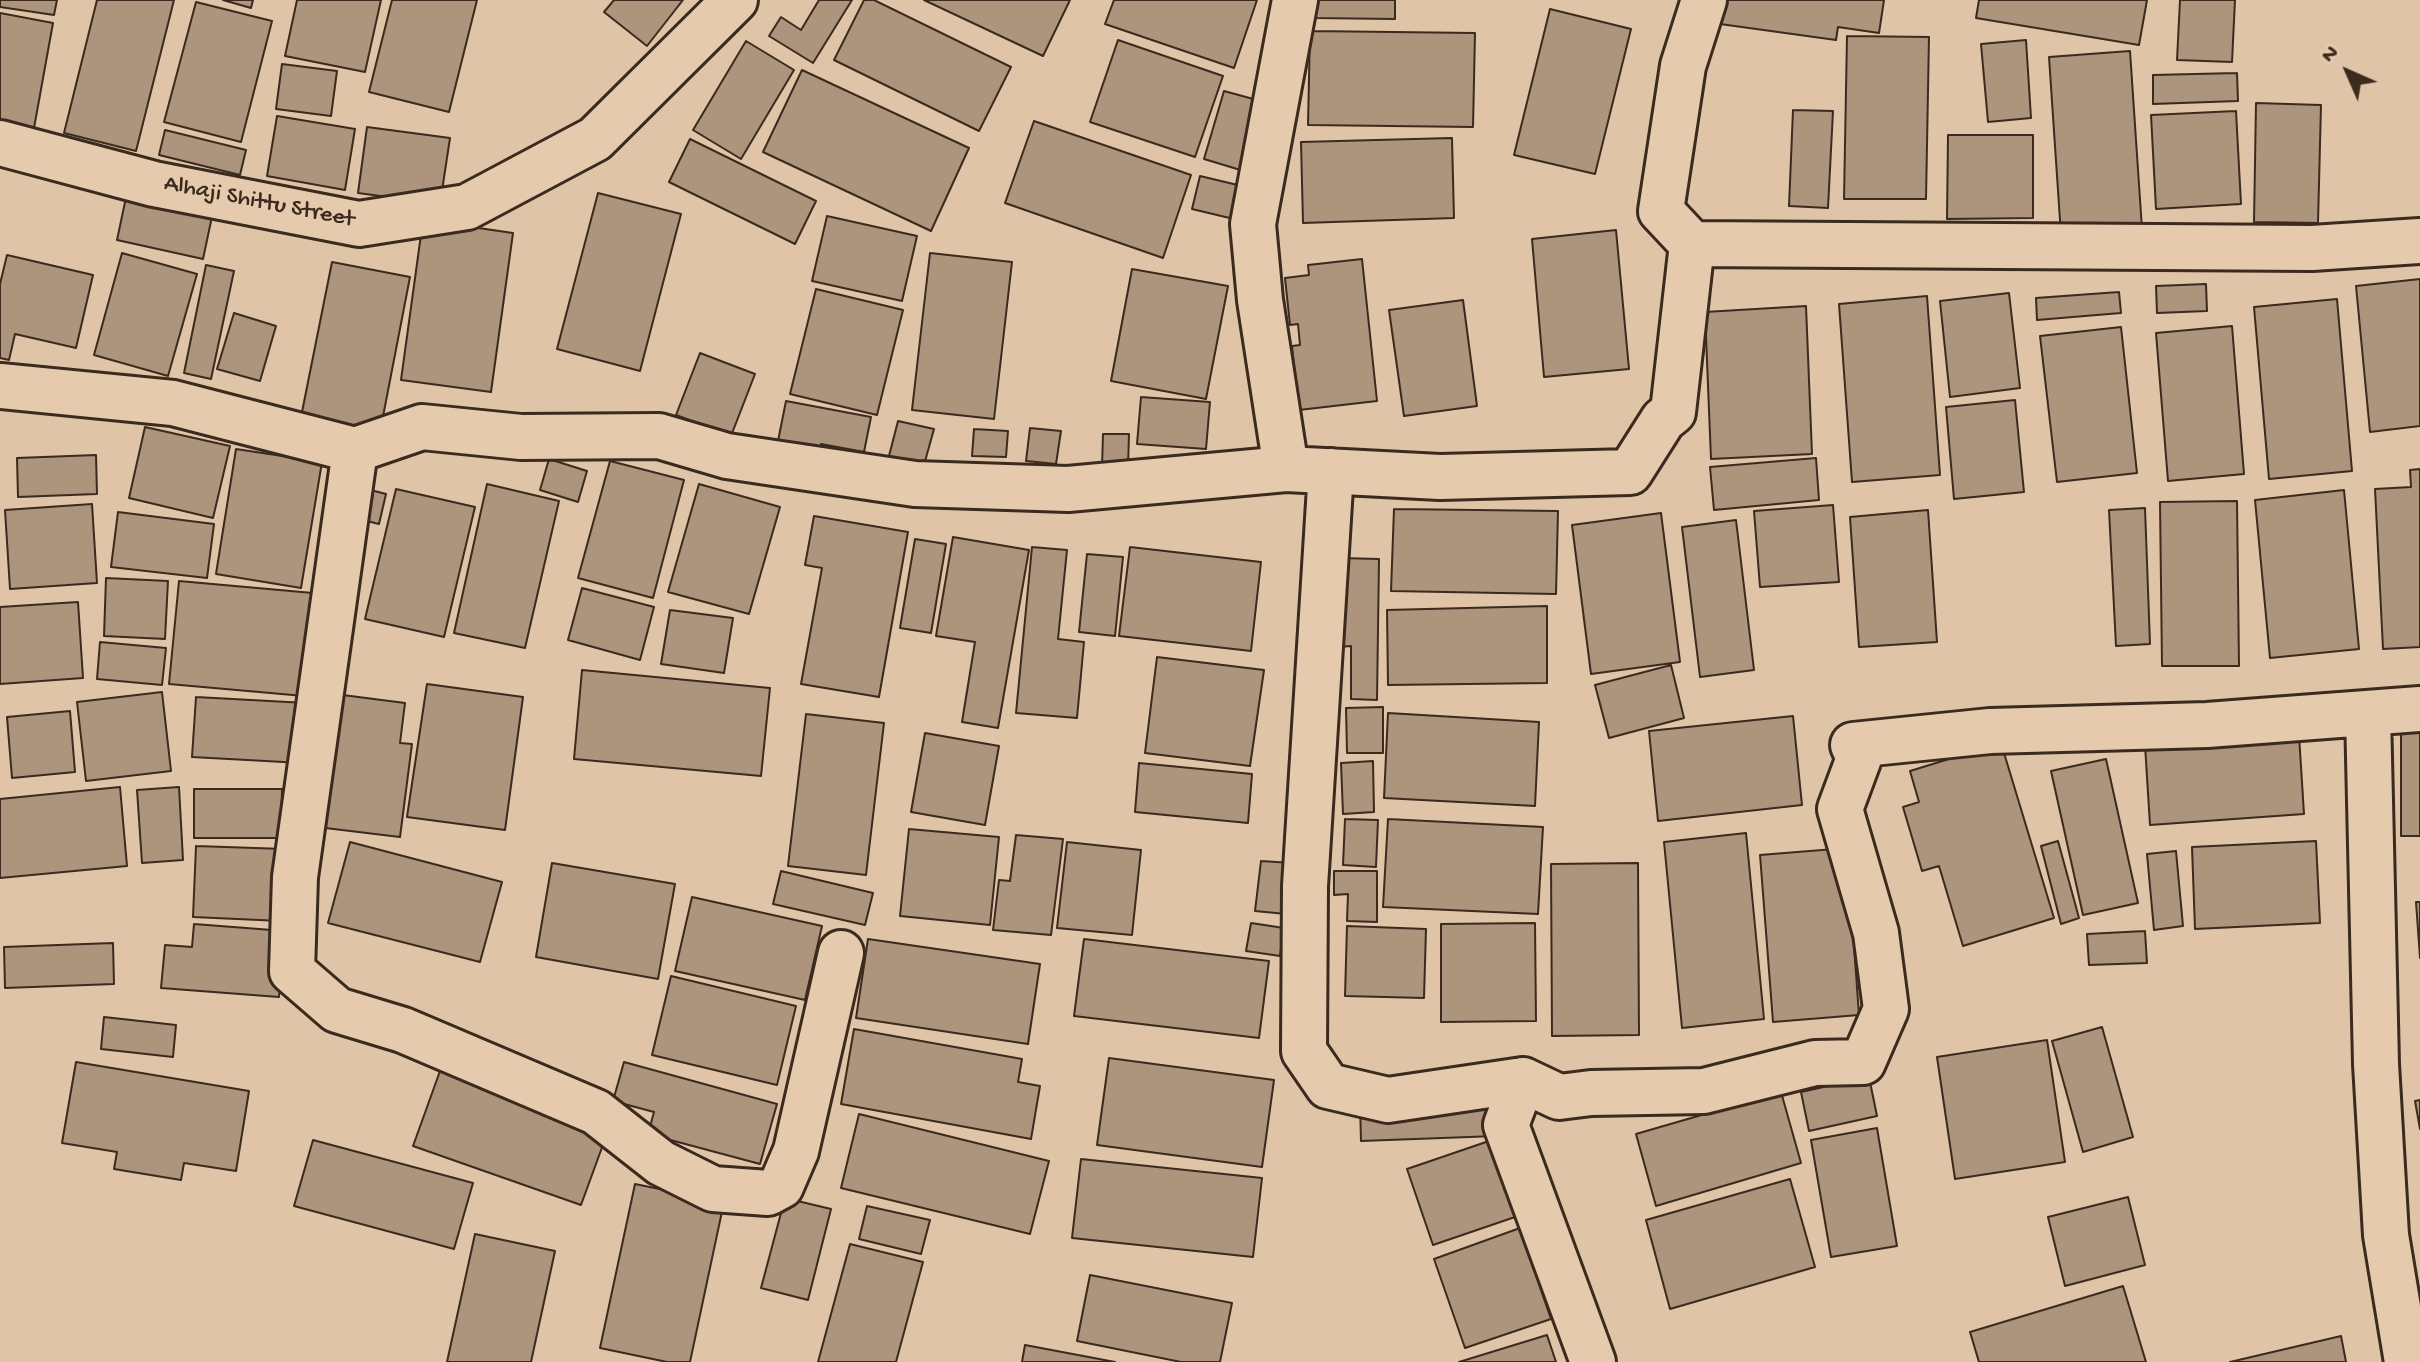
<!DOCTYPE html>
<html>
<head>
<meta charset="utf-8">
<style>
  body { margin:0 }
  #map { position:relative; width:2420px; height:1362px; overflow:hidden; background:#dfc4a7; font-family:"Gochi Hand",sans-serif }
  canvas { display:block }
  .north { position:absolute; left:2308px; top:32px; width:80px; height:80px; -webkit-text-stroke:6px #e6caad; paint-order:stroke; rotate:315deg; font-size:22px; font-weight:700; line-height:32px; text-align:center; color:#3b2a1e }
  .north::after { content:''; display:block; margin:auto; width:28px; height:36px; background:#3b2a1e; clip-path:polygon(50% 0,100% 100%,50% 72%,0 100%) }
</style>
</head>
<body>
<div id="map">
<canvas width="2420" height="1362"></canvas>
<div class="north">N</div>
</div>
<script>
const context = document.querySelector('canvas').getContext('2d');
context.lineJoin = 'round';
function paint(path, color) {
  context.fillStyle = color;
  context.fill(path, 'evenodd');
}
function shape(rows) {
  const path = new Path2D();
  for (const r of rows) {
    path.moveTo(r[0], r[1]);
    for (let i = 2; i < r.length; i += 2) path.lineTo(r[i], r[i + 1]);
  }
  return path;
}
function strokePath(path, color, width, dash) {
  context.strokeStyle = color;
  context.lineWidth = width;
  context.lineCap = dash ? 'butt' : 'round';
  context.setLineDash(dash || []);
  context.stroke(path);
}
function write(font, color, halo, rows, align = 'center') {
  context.font = font + ' "Gochi Hand",sans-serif';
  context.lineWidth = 7;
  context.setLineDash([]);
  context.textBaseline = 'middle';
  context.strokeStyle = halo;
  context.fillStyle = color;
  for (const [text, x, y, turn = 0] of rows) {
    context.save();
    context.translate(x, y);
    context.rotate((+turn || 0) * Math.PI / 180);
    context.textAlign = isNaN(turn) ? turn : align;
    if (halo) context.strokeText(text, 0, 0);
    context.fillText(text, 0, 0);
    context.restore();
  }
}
const building = shape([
  [0,0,57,0,54,15,0,7,0,0],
  [97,0,174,0,136,151,64,133,97,0],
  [223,0,253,0,251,8,223,0],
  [297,0,381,0,365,72,285,56,297,0],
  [392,0,477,0,449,112,369,92,392,0],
  [614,0,683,0,647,46,604,12,614,0],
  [819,0,852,0,813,63,769,36,781,17,801,30,819,0],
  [864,0,874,0,1011,67,979,131,834,60,864,0],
  [924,0,1070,0,1043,56,924,0],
  [1114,0,1257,0,1234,68,1105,24,1114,0],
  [1313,0,1395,0,1395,19,1313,18,1313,0],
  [1723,0,1884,0,1879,33,1838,27,1836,40,1720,24,1723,0],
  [1979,0,2147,0,2139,45,1976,18,1979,0],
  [2180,0,2235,0,2232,62,2177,60,2180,0],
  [196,2,272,21,241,142,164,122,196,2],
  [1550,9,1631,29,1595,174,1514,155,1550,9],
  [0,13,53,23,34,128,0,122,0,13],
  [1310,31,1475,33,1473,127,1308,125,1310,31],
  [1847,36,1929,37,1926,199,1844,199,1847,36],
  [1118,40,1223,76,1195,157,1090,122,1118,40],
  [2026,40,2031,118,1988,122,1981,44,2026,40],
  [746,41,794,70,741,159,693,130,746,41],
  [2130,51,2142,229,2061,235,2049,57,2130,51],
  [282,64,337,71,331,116,276,109,282,64],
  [802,70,969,148,931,231,763,152,802,70],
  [2237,73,2238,101,2153,104,2153,75,2237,73],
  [1224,91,1268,103,1247,172,1204,159,1224,91],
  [2256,103,2321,105,2318,223,2254,222,2256,103],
  [1793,110,1833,111,1828,208,1789,206,1793,110],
  [2236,111,2241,204,2156,209,2151,115,2236,111],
  [277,116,355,129,345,190,267,176,277,116],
  [1034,121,1191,175,1163,258,1005,203,1034,121],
  [367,127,450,138,440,204,358,193,367,127],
  [165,130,246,150,240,175,159,155,165,130],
  [1948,135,2033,135,2033,218,1947,219,1948,135],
  [1452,138,1454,218,1303,223,1301,142,1452,138],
  [690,139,816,201,795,244,669,182,690,139],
  [1200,176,1246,187,1238,220,1192,209,1200,176],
  [128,188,214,207,203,259,117,240,128,188],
  [598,193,681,214,640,371,557,349,598,193],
  [827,216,917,236,902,301,812,281,827,216],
  [423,220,513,233,491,392,401,380,423,220],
  [1616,230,1629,369,1544,377,1532,239,1616,230],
  [122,253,197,274,168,376,94,355,122,253],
  [930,253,1012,262,994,419,912,410,930,253],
  [7,255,93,275,76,348,15,334,9,360,0,358,0,284,7,255],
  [1362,259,1377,401,1299,410,1292,346,1300,345,1298,324,1290,325,1285,278,1309,275,1308,265,1362,259],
  [332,262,410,277,380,432,301,417,332,262],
  [206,265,234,271,211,379,184,373,206,265],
  [1132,269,1228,286,1206,399,1111,381,1132,269],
  [2420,279,2420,426,2370,432,2356,286,2420,279],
  [2206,284,2207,311,2157,313,2156,286,2206,284],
  [816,289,903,310,877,415,790,394,816,289],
  [2119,292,2121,313,2037,320,2036,298,2119,292],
  [2009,293,2020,388,1950,397,1940,301,2009,293],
  [1927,296,1940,475,1852,482,1839,304,1927,296],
  [2337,299,2352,471,2269,479,2254,307,2337,299],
  [1463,300,1477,406,1404,416,1389,310,1463,300],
  [1806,306,1812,454,1711,459,1705,312,1806,306],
  [234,313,276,326,260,381,217,369,234,313],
  [2232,326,2244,474,2168,481,2156,333,2232,326],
  [2121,327,2137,473,2057,482,2040,336,2121,327],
  [700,353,755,374,731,436,676,415,700,353],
  [1141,397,1210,402,1206,449,1137,444,1141,397],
  [2015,400,2024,492,1954,499,1946,407,2015,400],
  [786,401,871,417,864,452,821,444,818,460,776,451,786,401],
  [898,421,934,429,924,465,889,456,898,421],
  [145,427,230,446,213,518,129,498,145,427],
  [1030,428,1061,431,1056,464,1026,461,1030,428],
  [974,429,1008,431,1006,457,972,456,974,429],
  [1103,434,1129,434,1128,468,1102,467,1103,434],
  [236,449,322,462,301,588,216,574,236,449],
  [96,455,97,494,18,497,17,458,96,455],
  [1816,458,1819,500,1714,510,1710,467,1816,458],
  [549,459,587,471,578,502,540,490,549,459],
  [610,461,684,480,653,598,578,578,610,461],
  [2420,469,2420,647,2383,649,2375,489,2411,487,2410,470,2420,469],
  [487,484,559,501,525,648,454,633,487,484],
  [699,484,780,507,749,614,668,592,699,484],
  [359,487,386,494,379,524,351,517,359,487],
  [396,489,475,507,444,637,365,619,396,489],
  [2344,490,2359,649,2270,658,2255,500,2344,490],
  [2237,501,2239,666,2162,666,2160,502,2237,501],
  [92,504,97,583,10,589,5,510,92,504],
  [1833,505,1839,582,1760,587,1754,511,1833,505],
  [2145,508,2150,644,2116,646,2109,510,2145,508],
  [1394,509,1558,511,1556,594,1391,591,1394,509],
  [1928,510,1937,642,1859,647,1850,517,1928,510],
  [118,512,214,524,207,578,111,567,118,512],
  [1661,513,1680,662,1591,674,1572,525,1661,513],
  [814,516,908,532,879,697,801,684,822,568,805,565,814,516],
  [1736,520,1754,670,1700,677,1682,527,1736,520],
  [953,537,1029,550,998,728,962,722,975,642,936,636,953,537],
  [915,539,946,544,931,633,900,628,915,539],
  [1032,547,1067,550,1058,639,1084,642,1077,718,1016,713,1032,547],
  [1130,547,1261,562,1251,651,1119,636,1130,547],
  [1087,554,1123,557,1115,636,1079,632,1087,554],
  [1340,558,1379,559,1377,700,1351,699,1351,646,1339,647,1340,558],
  [106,578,168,581,165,639,104,636,106,578],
  [179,581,313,593,304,696,169,684,179,581],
  [582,588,654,607,640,660,568,640,582,588],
  [78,602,83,678,0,684,0,607,78,602],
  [1547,606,1547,683,1388,685,1387,610,1547,606],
  [670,610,733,618,724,673,661,664,670,610],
  [100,642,166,648,162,685,97,679,100,642],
  [1157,657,1264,670,1250,766,1145,753,1157,657],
  [1671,665,1684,718,1609,738,1595,685,1671,665],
  [582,670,770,688,761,776,574,759,582,670],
  [427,684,523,697,505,830,407,817,427,684],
  [162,692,171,771,86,781,77,702,162,692],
  [335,694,405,703,400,743,412,744,400,837,317,827,335,694],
  [196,697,306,703,302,763,192,757,196,697],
  [1383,707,1383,753,1347,753,1346,708,1383,707],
  [70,711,75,772,12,778,7,717,70,711],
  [1388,713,1539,722,1535,806,1384,798,1388,713],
  [806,714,884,723,866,875,788,866,806,714],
  [1793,716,1802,805,1658,821,1649,731,1793,716],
  [2401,721,2420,721,2420,836,2401,836,2401,721],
  [925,733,999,746,985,825,911,812,925,733],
  [2299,735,2304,814,2150,825,2145,745,2299,735],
  [2001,743,2054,918,1963,946,1939,866,1922,871,1903,807,1919,802,1910,771,2001,743],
  [2106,759,2138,903,2083,915,2051,771,2106,759],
  [1373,761,1374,812,1343,814,1341,763,1373,761],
  [1139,763,1252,774,1248,823,1135,812,1139,763],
  [120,787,127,866,0,878,0,799,120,787],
  [179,787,183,860,142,863,137,790,179,787],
  [194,789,282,789,281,838,194,838,194,789],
  [1345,819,1378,820,1376,867,1343,865,1345,819],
  [1388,819,1543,827,1538,914,1383,907,1388,819],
  [909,829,999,837,990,925,900,916,909,829],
  [1746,833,1764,1019,1682,1028,1664,842,1746,833],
  [1016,835,1063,839,1051,935,993,930,999,880,1010,881,1016,835],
  [2058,841,2079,918,2061,924,2041,846,2058,841],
  [2316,841,2320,923,2195,929,2192,847,2316,841],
  [350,842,502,882,480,962,328,923,350,842],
  [1067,842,1141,850,1132,935,1057,928,1067,842],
  [196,846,284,849,281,921,193,917,196,846],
  [1847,848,1859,1015,1773,1022,1760,855,1847,848],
  [2176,851,2183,926,2154,930,2147,854,2176,851],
  [1261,861,1292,863,1286,914,1255,911,1261,861],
  [552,863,675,884,658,979,536,957,552,863],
  [1638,863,1639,1035,1552,1036,1551,864,1638,863],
  [781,871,873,893,865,925,773,904,781,871],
  [1334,871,1377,871,1377,922,1347,921,1348,894,1334,895,1334,871],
  [692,897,822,926,805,1000,675,971,692,897],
  [2416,902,2420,902,2420,958,2416,902],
  [1251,923,1284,928,1280,956,1246,951,1251,923],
  [1535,923,1536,1021,1441,1022,1441,924,1535,923],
  [194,924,285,931,279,997,161,988,165,945,192,947,194,924],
  [1347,926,1426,929,1424,998,1345,996,1347,926],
  [2145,931,2147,963,2089,965,2087,934,2145,931],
  [868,939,1040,964,1028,1044,856,1018,868,939],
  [1084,939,1269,961,1259,1038,1074,1016,1084,939],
  [113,943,114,984,5,988,4,947,113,943],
  [671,976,796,1006,777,1085,652,1055,671,976],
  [104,1017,176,1025,173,1057,101,1049,104,1017],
  [2102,1027,2133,1137,2083,1152,2052,1041,2102,1027],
  [854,1029,1022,1059,1018,1082,1040,1086,1031,1139,841,1104,854,1029],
  [2047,1040,2065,1162,1955,1179,1937,1057,2047,1040],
  [1109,1058,1274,1080,1262,1167,1097,1145,1109,1058],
  [76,1062,249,1091,236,1171,184,1163,181,1180,114,1169,117,1152,62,1143,76,1062],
  [624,1062,777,1104,760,1164,648,1134,654,1112,613,1101,624,1062],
  [440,1071,608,1131,581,1205,413,1146,440,1071],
  [1869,1077,1877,1116,1809,1131,1801,1092,1869,1077],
  [1781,1092,1801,1163,1656,1206,1636,1134,1781,1092],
  [1495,1099,1496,1136,1361,1141,1360,1104,1495,1099],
  [2420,1100,2420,1129,2415,1101,2420,1100],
  [859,1114,1049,1161,1030,1234,841,1188,859,1114],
  [1877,1128,1897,1246,1831,1257,1811,1140,1877,1128],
  [313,1140,473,1183,454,1249,294,1206,313,1140],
  [1489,1141,1515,1217,1433,1245,1407,1169,1489,1141],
  [1081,1159,1262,1178,1253,1257,1072,1238,1081,1159],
  [1790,1179,1815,1267,1670,1309,1646,1220,1790,1179],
  [635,1184,724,1202,690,1362,667,1362,600,1348,635,1184],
  [2128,1197,2145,1265,2065,1286,2048,1217,2128,1197],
  [785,1198,831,1209,808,1300,761,1288,785,1198],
  [867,1206,930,1220,921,1254,859,1239,867,1206],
  [1520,1228,1551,1319,1465,1348,1434,1259,1520,1228],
  [475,1234,555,1251,531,1362,447,1362,475,1234],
  [850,1244,923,1262,896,1362,818,1362,850,1244],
  [1090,1275,1232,1303,1220,1362,1181,1362,1077,1341,1090,1275],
  [2123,1286,2146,1362,1979,1362,1970,1332,2123,1286],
  [1547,1335,1556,1362,1459,1362,1547,1335],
  [2341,1336,2346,1362,2230,1362,2341,1336],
  [1025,1345,1115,1362,1022,1362,1025,1345]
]);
const minor = shape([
  [0,143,154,184,359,224,467,207,595,139,735,0],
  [1692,244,2312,248,2420,241],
  [0,386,173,403,355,450,422,427,521,437,659,436,727,456,915,484,1068,489,1286,469,1440,477,1630,472,1663,420,1673,412,1692,244,1661,211,1683,66,1704,0],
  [355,450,295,877,292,971,337,1010,403,1030,596,1112,661,1163,713,1189,768,1193,781,1186,796,1151,841,953],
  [1286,469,1260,300,1253,224,1295,0],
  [1331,471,1305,886,1304,1051,1328,1086,1388,1100,1523,1080,1559,1097,1591,1093,1704,1091,1815,1063,1863,1062,1886,1009,1876,933,1840,809,1859,758,1853,745,1990,731,2207,725,2420,709],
  [2368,713,2376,1064,2386,1235,2407,1362],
  [1523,1080,1506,1125,1593,1362]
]);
const streetNames = [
  ["Alhaji Shittu Street",259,203,11]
];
paint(building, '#ac947d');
strokePath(building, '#3b2a1e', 2);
strokePath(minor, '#3b2a1e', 50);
strokePath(minor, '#e6caad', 44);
write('24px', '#3b2a1e', '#e6caad', streetNames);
</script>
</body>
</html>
